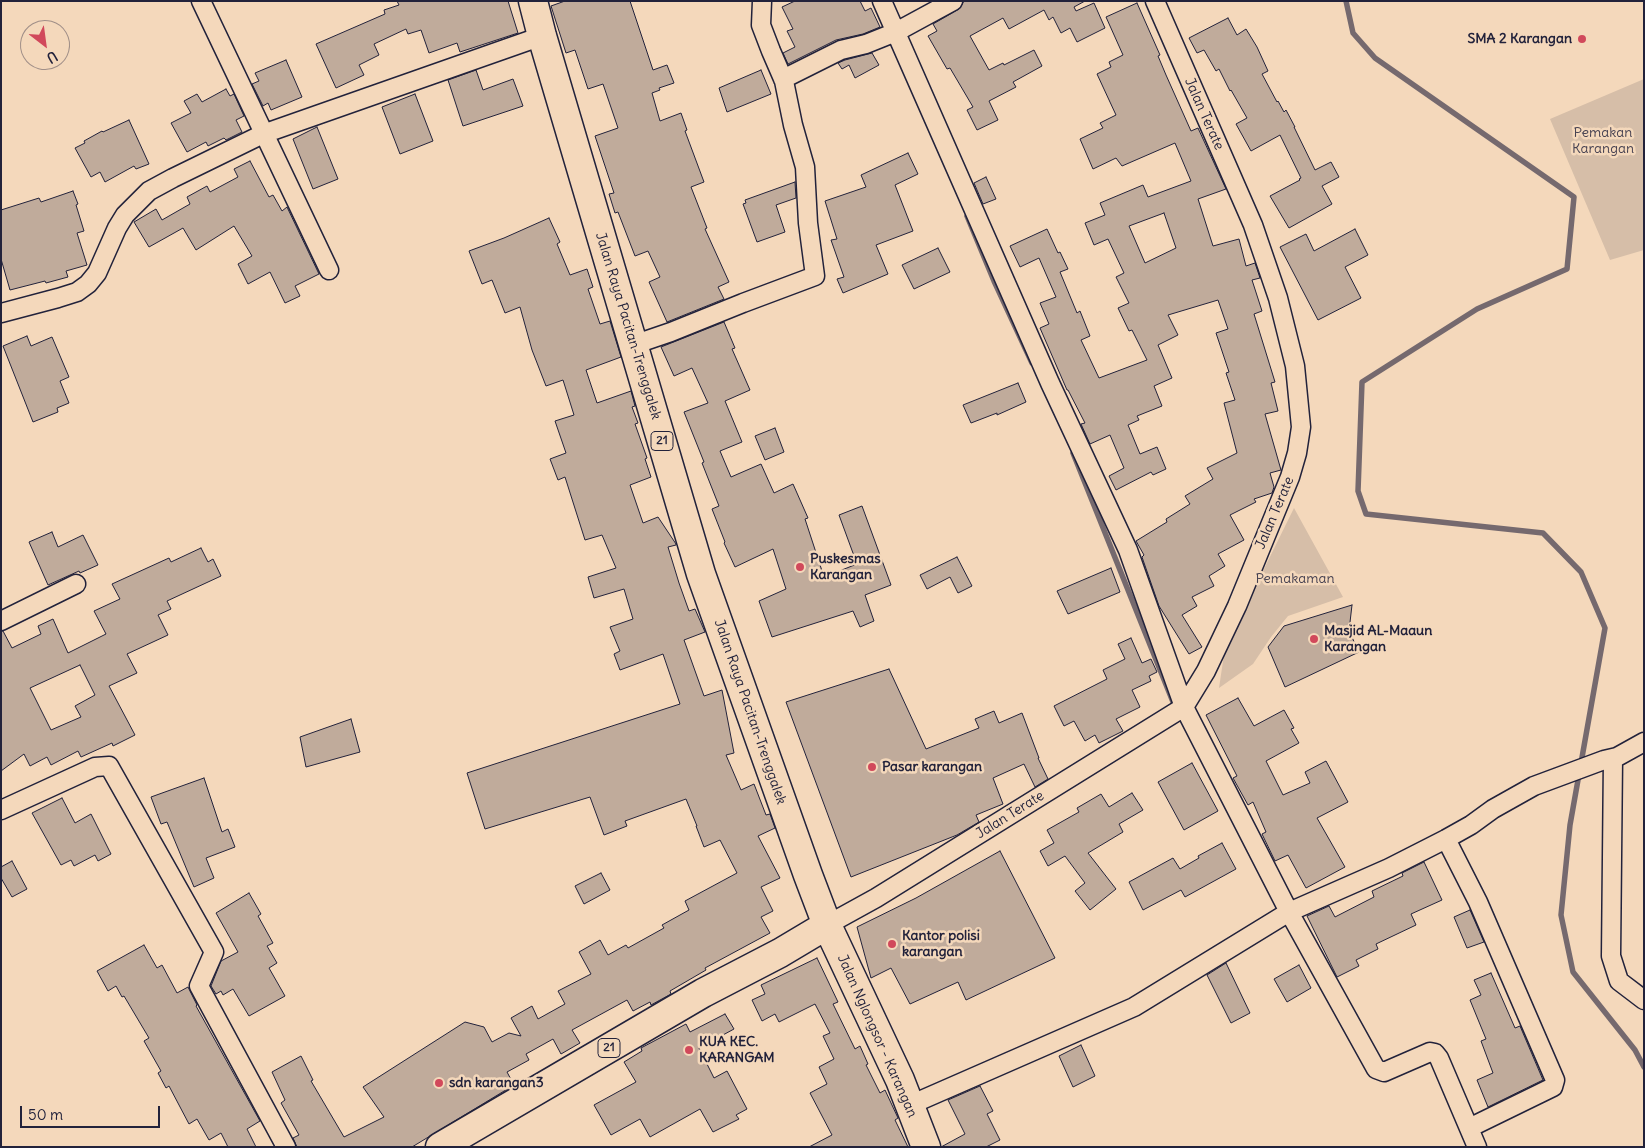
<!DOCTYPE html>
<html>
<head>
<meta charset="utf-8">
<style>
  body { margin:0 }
  #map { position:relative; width:1645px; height:1148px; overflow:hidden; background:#f4d8bb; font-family:Delius,sans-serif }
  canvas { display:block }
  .frame { position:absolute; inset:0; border:2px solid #22223b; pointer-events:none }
  .north { position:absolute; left:20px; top:20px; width:50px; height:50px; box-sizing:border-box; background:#f4d8bb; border:1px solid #a08f88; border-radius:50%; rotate:150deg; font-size:14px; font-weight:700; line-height:20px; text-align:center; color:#22223b }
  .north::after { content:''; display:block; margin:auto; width:18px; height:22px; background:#d1495b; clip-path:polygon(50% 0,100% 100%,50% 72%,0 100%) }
  .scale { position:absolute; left:20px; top:1106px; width:140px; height:22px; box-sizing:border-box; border:2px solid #22223b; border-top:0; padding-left:6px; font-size:15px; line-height:18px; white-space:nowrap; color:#22223b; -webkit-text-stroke:4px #f4d8bb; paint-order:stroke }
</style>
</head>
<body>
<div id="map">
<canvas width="1645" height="1148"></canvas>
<div class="frame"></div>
<div class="north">U</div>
<div class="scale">50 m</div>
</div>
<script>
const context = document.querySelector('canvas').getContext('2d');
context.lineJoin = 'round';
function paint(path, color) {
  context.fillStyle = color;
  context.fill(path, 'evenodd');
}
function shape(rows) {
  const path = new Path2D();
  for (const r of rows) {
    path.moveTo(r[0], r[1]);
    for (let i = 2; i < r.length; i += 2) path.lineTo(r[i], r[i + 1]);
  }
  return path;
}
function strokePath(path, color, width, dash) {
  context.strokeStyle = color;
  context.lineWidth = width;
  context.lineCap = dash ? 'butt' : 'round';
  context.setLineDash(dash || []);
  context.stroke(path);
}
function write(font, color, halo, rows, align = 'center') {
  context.font = font + ' Delius,sans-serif';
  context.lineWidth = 5;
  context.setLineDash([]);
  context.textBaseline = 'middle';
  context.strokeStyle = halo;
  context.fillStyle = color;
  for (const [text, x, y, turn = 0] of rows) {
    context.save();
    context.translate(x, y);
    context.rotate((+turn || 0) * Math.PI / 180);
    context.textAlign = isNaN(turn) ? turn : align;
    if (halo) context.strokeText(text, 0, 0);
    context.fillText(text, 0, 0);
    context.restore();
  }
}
const green = shape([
  [1644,79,1644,250,1610,260,1550,119],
  [1294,508,1343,597,1288,616,1271,637,1253,664,1219,688,1225,648]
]);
const stream = shape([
  [1346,1,1353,33,1375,58,1574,197,1567,269,1477,309,1362,382,1358,491,1366,514,1543,533,1581,572,1605,628,1570,825,1561,915,1573,972,1635,1050,1644,1067],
  [967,216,994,281,1032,363],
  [1073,453,1173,702]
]);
const building = shape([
  [397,1,508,1,518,33,460,52,457,43,429,53,421,30,408,34,406,29,374,44,379,55,359,65,364,75,336,88,316,44,385,14,384,10,399,5,397,1],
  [565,1,630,1,653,70,667,65,674,83,659,88,660,90,652,93,660,121,681,113,687,130,685,131,704,182,691,187,707,228,705,229,729,282,718,287,724,299,667,322,649,282,660,277,648,251,635,256,618,212,615,213,609,194,614,193,595,136,618,128,603,84,588,89,575,50,566,53,551,6,565,1],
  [795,1,860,1,865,11,871,8,880,27,863,34,836,40,788,64,783,53,795,47,787,31,793,29,782,7,795,1],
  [964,1,1085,1,1074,7,1076,11,1094,3,1105,28,1077,42,1070,28,1061,33,1053,17,1049,20,1044,10,1009,29,1003,18,970,36,989,70,1003,63,1004,65,1034,50,1042,66,1013,82,1016,87,989,101,998,120,977,130,967,110,973,107,950,68,947,69,928,36,937,31,933,24,959,9,964,1],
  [1137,3,1160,55,1158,56,1166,75,1191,131,1198,128,1226,189,1198,199,1213,246,1239,239,1246,266,1255,263,1260,278,1252,280,1262,311,1254,314,1275,382,1271,383,1278,411,1265,414,1281,470,1270,473,1274,487,1272,493,1254,499,1256,502,1230,515,1244,540,1218,554,1225,566,1209,576,1214,586,1192,597,1197,606,1182,615,1202,647,1189,654,1159,606,1142,557,1144,555,1136,541,1167,522,1166,519,1190,504,1185,496,1213,479,1207,468,1237,453,1224,403,1235,400,1226,373,1229,372,1216,333,1228,329,1218,300,1168,315,1178,335,1158,345,1172,378,1154,386,1162,406,1137,416,1139,420,1128,425,1140,454,1157,447,1166,469,1153,475,1151,472,1116,490,1109,476,1124,468,1110,435,1090,444,1081,424,1085,423,1068,390,1067,390,1040,328,1049,324,1040,303,1056,297,1039,258,1020,267,1010,246,1047,229,1058,253,1060,252,1068,269,1060,272,1077,313,1080,311,1090,336,1081,340,1099,378,1147,360,1132,330,1129,331,1118,308,1129,303,1116,277,1124,273,1108,239,1094,245,1085,223,1105,215,1100,203,1143,185,1148,197,1191,181,1175,143,1122,166,1116,158,1093,169,1080,139,1103,128,1100,123,1116,115,1097,74,1111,67,1109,62,1123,55,1106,17,1137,3],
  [1164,213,1176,248,1145,263,1129,226,1164,213],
  [1228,18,1237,35,1246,29,1257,47,1268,71,1262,74,1277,102,1278,101,1284,112,1286,110,1295,127,1294,127,1315,170,1331,162,1339,177,1322,186,1332,204,1289,228,1270,196,1300,180,1299,179,1301,178,1280,135,1251,151,1236,124,1247,118,1231,90,1230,91,1219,69,1216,71,1204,50,1197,53,1189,38,1228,18],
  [872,53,879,65,855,78,849,65,842,69,838,63,845,60,872,53],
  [286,60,302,97,271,110,268,103,263,106,252,84,259,81,255,73,286,60],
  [476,70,483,90,513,79,523,106,463,126,448,80,476,70],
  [761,70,771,94,727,112,719,88,761,70],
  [226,89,230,96,234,94,244,116,236,120,242,132,226,140,224,138,208,146,206,142,187,152,171,123,191,113,184,101,197,94,202,102,226,89],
  [415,94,433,141,400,154,382,107,415,94],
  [129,120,149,164,136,169,134,166,105,182,100,172,91,177,75,148,85,143,84,141,102,131,103,132,129,120],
  [317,127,338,179,313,189,293,139,317,127],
  [908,153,918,174,895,185,913,231,876,245,888,274,843,293,837,279,844,277,831,240,837,239,825,201,866,187,861,175,908,153],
  [250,161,269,197,273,195,282,211,287,207,319,274,295,286,300,296,285,303,270,272,248,284,238,264,252,256,234,226,196,250,183,228,149,247,134,222,156,209,162,220,190,204,187,197,207,186,210,192,238,177,234,169,250,161],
  [986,177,996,199,983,204,974,183,986,177],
  [795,182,796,198,776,205,785,232,757,242,743,204,746,203,745,200,795,182],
  [73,191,78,204,76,205,84,231,77,233,87,265,66,271,68,277,46,283,45,281,10,290,1,259,1,210,39,198,41,202,73,191],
  [549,218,560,242,557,244,570,275,587,269,593,287,588,289,600,324,610,321,621,357,586,370,597,403,631,391,635,406,632,407,638,423,635,424,647,458,645,459,651,477,630,485,643,523,658,517,676,544,676,545,668,547,679,583,689,611,695,609,705,632,684,640,704,696,722,690,734,753,726,755,741,790,754,784,766,815,770,814,775,828,758,836,780,878,761,887,773,911,761,917,770,933,705,968,706,970,670,991,671,994,651,1005,650,1002,633,1011,627,1000,572,1030,580,1043,561,1054,553,1039,526,1054,529,1060,507,1072,514,1085,412,1147,297,1147,293,1138,299,1135,281,1103,285,1100,272,1072,301,1056,313,1080,311,1081,344,1137,384,1117,363,1087,465,1022,484,1027,492,1042,509,1033,521,1036,511,1018,532,1006,538,1019,565,1004,558,991,591,974,579,952,600,940,608,955,626,945,628,948,664,928,662,925,689,910,685,901,737,873,720,840,704,847,696,826,697,826,686,799,625,821,627,826,604,835,590,797,485,829,467,773,680,704,663,654,620,670,614,654,620,651,610,627,633,619,624,589,594,598,588,577,616,568,602,535,585,540,565,477,558,480,550,459,566,453,555,421,574,415,563,380,546,386,532,350,520,307,505,313,492,280,482,284,469,251,504,238,549,218],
  [1355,229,1368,255,1345,267,1361,298,1318,320,1280,247,1306,234,1314,251,1355,229],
  [938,248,950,272,914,289,902,265,938,248],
  [724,322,735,348,732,349,750,390,725,401,742,442,720,451,731,477,761,464,774,493,793,484,808,518,805,519,824,577,857,564,839,515,862,506,891,585,865,595,874,621,860,627,853,611,772,637,759,601,786,589,773,549,735,567,724,543,725,542,712,509,719,506,702,463,704,462,684,412,708,403,692,368,674,376,661,347,724,322],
  [27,336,31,346,52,337,69,377,60,381,69,403,57,408,58,412,33,422,3,346,27,336],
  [1018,383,1026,402,997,415,997,413,971,423,963,405,1018,383],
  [775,428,784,452,765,460,755,436,775,428],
  [52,532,58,547,83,535,98,565,80,573,79,571,48,585,29,542,52,532],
  [201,548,208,562,213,559,221,576,167,601,171,609,158,615,168,635,127,654,137,673,109,686,135,735,113,746,112,743,81,757,78,751,51,765,47,757,30,766,24,754,1,771,1,631,3,631,12,648,41,634,38,626,53,619,68,653,106,634,94,611,120,599,112,584,169,558,171,562,201,548],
  [80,665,95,695,75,706,81,717,51,730,30,688,80,665],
  [957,557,972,586,958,593,950,577,927,589,920,575,957,557],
  [1111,568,1120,592,1068,614,1057,591,1111,568],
  [1352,605,1349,631,1359,652,1285,687,1268,647,1284,626,1352,605],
  [1131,638,1142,663,1151,659,1157,672,1149,676,1151,681,1132,690,1140,707,1116,719,1123,731,1099,743,1095,735,1085,741,1074,721,1064,726,1054,706,1107,679,1103,670,1125,659,1118,644,1131,638],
  [889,669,926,749,979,728,975,719,994,711,999,723,1022,713,1039,758,1038,758,1048,779,1035,787,1024,764,993,778,1003,804,976,815,979,822,957,835,851,877,786,702,889,669],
  [1238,698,1254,726,1284,710,1294,728,1291,729,1299,743,1266,761,1283,795,1310,783,1305,772,1326,761,1348,802,1317,818,1345,867,1306,888,1288,855,1275,861,1262,834,1266,832,1253,802,1248,805,1233,778,1237,776,1206,715,1238,698],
  [351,719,360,752,306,767,300,737,351,719],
  [1192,763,1218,811,1184,830,1158,782,1192,763],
  [204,778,222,832,228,829,235,847,206,858,214,878,194,887,167,822,161,824,151,797,204,778],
  [1132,793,1143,810,1119,824,1123,832,1088,853,1116,889,1090,910,1075,891,1085,883,1065,856,1048,866,1040,851,1054,843,1047,830,1079,812,1077,808,1101,794,1109,807,1132,793],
  [62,798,75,823,91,814,111,854,98,861,95,855,74,866,71,860,61,865,32,813,62,798],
  [1222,843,1236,869,1185,897,1181,890,1143,910,1129,882,1173,858,1180,869,1199,858,1198,856,1222,843],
  [1000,851,1055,958,966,1000,958,982,910,1004,891,968,871,978,857,927,916,898,1000,851],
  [12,861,27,889,12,897,1,878,1,867,12,861],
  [1424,862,1442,900,1411,914,1416,925,1376,944,1378,949,1356,960,1359,966,1337,977,1307,916,1329,906,1335,917,1374,897,1372,891,1403,876,1402,873,1424,862],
  [601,873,610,890,584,904,575,886,601,873],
  [249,893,261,914,258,916,273,943,267,946,277,963,269,968,285,996,249,1016,233,989,223,995,221,991,216,994,211,986,221,961,238,952,216,913,249,893],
  [1470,910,1484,942,1467,948,1454,917,1470,910],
  [144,945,157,968,162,965,177,993,188,987,197,1005,196,1006,260,1121,247,1129,256,1147,228,1147,221,1133,209,1140,197,1119,189,1124,169,1086,166,1088,158,1073,161,1071,144,1041,149,1038,124,996,122,997,116,986,108,991,97,971,144,945],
  [817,958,838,1002,833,1004,855,1049,860,1046,868,1064,866,1065,880,1093,885,1090,898,1118,895,1120,908,1147,809,1147,832,1135,810,1093,827,1084,819,1067,834,1059,823,1036,830,1033,815,1004,779,1022,775,1014,762,1021,752,1000,765,994,761,985,817,958],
  [1226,963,1250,1013,1231,1023,1207,975,1226,963],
  [1299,965,1311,988,1287,1002,1274,979,1299,965],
  [1491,973,1515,1028,1520,1026,1543,1080,1488,1107,1477,1080,1493,1073,1481,1041,1486,1039,1470,1000,1481,995,1474,980,1491,973],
  [725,1014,734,1029,699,1048,714,1078,727,1071,747,1109,736,1115,739,1119,713,1132,700,1109,650,1137,640,1119,611,1135,594,1105,636,1082,624,1062,642,1051,641,1048,686,1024,690,1032,725,1014],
  [1081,1045,1095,1076,1073,1087,1059,1056,1081,1045],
  [980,1086,993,1111,987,1114,1000,1140,986,1147,941,1147,965,1134,948,1100,980,1086]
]);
const minor = shape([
  [201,1,329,270],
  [882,1,1050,383,1128,550,1184,707,1289,912,1376,1069,1384,1072,1430,1052,1435,1053,1439,1058,1477,1147],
  [783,79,841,50,866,44,896,32,953,1],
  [1,313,58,298,77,292,88,284,97,273,117,228,125,215,149,191,173,178,263,134,542,36],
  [633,345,671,332,743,303,815,276,808,223,805,167,793,125,784,81,771,51,761,25,762,1],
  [1,621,76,584],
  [1613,758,1611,956,1619,981,1644,1000],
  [1,810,95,767,109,766,214,952,199,986,286,1147],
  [1446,839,1478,902,1555,1080,1553,1087,1469,1128],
  [827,925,876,898,1184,707,1206,671,1237,606,1290,477,1297,453,1301,427,1295,366,1278,298,1253,225,1155,1],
  [910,1105,1134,1007,1289,912,1389,868,1446,839,1471,825,1493,809,1534,786,1604,760,1617,757,1644,742]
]);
const trunk = shape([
  [533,1,542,36,701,574,808,875,827,925,900,1080,926,1147],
  [440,1147,703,993,780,953,827,925]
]);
const markers = [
  [1582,39,5,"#d1495b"],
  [800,567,5,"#d1495b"],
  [1314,639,5,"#d1495b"],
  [872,767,5,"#d1495b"],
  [892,944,5,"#d1495b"],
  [689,1050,5,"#d1495b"],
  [439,1083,5,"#d1495b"]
];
const shields = [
  [662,441,22],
  [609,1048,22]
];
const shieldNames = [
  ["21",662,441],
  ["21",609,1048]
];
const poiNames = [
  ["SMA 2 Karangan",1572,39,"right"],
  ["Puskesmas",810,559],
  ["Karangan",810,575],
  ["Masjid AL-Maaun",1324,631],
  ["Karangan",1324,647],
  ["Pasar karangan",882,767],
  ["Kantor polisi",902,936],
  ["karangan",902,952],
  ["KUA KEC.",699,1042],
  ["KARANGAM",699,1058],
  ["sdn karangan3",449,1083]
];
const streetNames = [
  ["Jalan Terate",1204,114,66],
  ["Jalan Raya Pacitan-Trenggalek",628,326,73],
  ["Jalan Terate",1275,513,-67],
  ["Jalan Raya Pacitan-Trenggalek",750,712,71],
  ["Jalan Terate",1010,815,-32],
  ["Jalan Nglongsor - Karangan",877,1036,66]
];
const parkNames = [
  ["Pemakan",1603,133],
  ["Karangan",1603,149],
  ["Pemakaman",1295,579]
];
paint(green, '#d6bea8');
strokePath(stream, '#75696e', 5.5);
paint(building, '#c0ab9b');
strokePath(building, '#22223b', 1);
strokePath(minor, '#22223b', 21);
strokePath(trunk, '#22223b', 31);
strokePath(minor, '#f4d8bb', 18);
strokePath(trunk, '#f4d8bb', 28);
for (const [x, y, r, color] of markers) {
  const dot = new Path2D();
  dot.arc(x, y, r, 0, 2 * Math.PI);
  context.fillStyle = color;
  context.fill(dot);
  strokePath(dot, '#f4d8bb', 2);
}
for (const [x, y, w] of shields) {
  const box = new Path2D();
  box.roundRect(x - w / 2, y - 9.5, w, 19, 4);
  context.fillStyle = '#f4d8bb';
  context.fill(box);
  strokePath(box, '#22223b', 1);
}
write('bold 12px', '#22223b', null, shieldNames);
write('bold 14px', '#22223b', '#f4d8bb', poiNames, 'left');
write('14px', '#22223b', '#f4d8bb', streetNames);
write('14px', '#464151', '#f4d8bb', parkNames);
</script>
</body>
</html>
